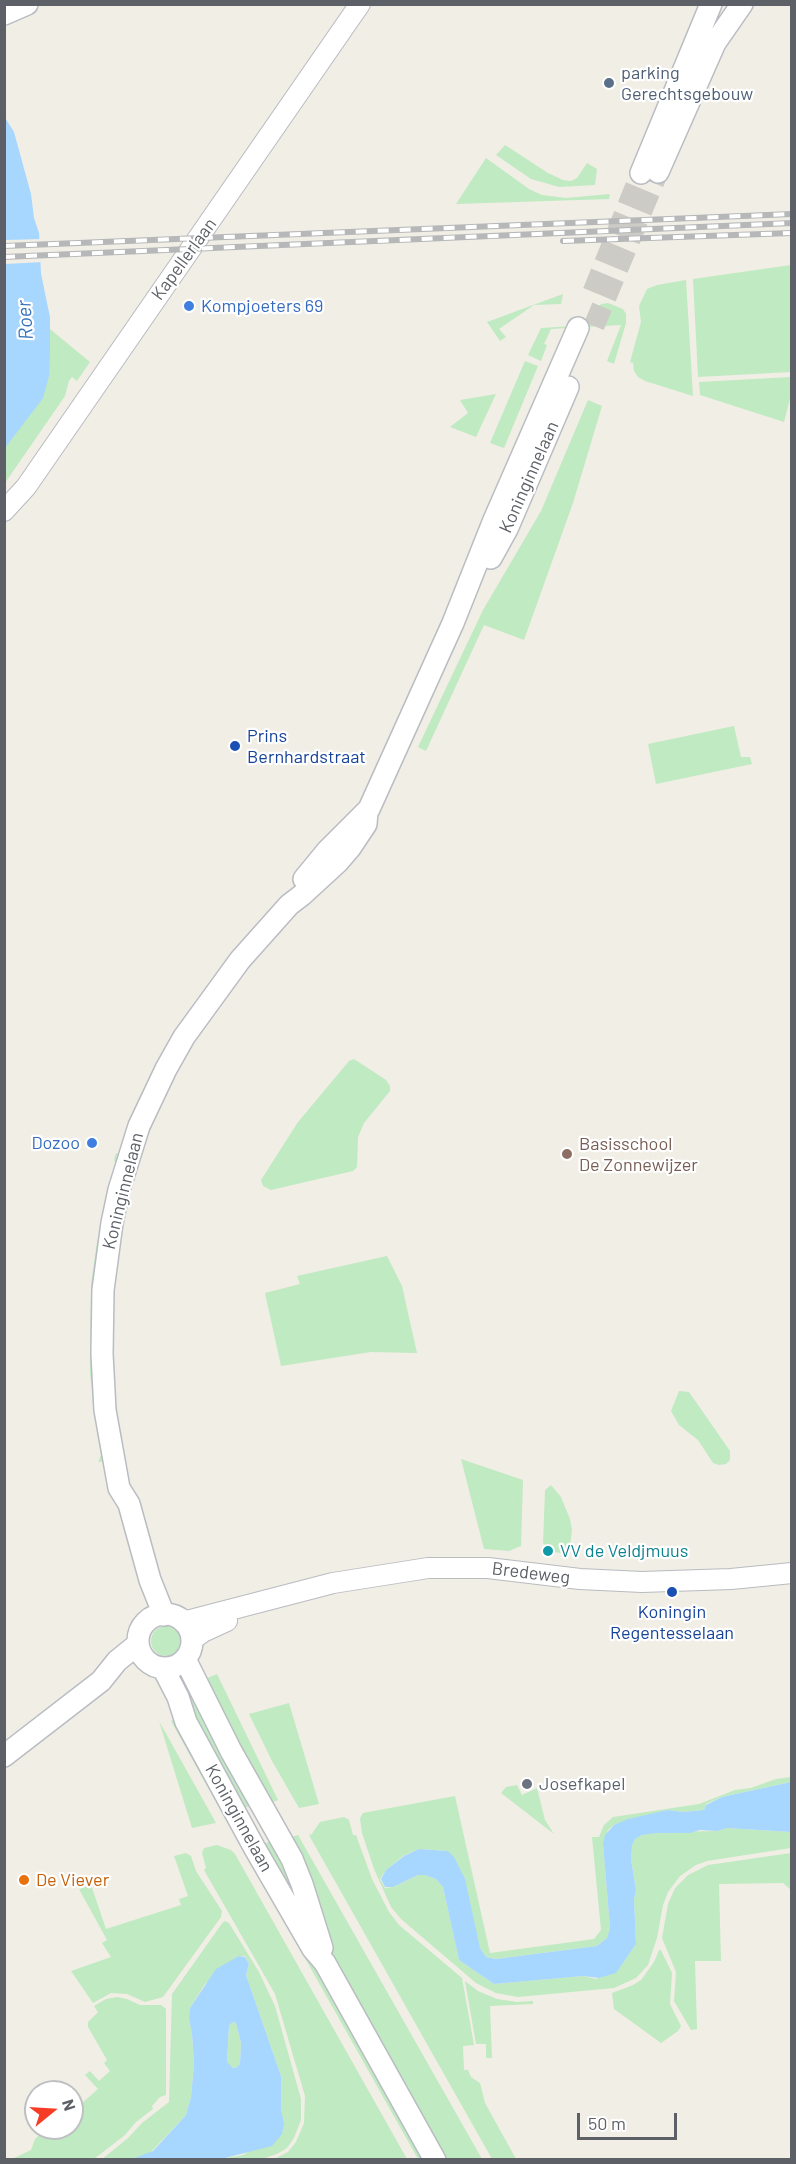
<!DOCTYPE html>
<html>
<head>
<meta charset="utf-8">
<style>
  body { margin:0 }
  #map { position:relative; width:796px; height:2164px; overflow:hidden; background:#f1eee5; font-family:Barlow,sans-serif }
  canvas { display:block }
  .frame { position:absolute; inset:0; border:6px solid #5d6167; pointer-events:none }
  .north { position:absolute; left:24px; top:2080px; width:60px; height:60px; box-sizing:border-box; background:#fff; border:2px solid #bec0c2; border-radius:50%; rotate:72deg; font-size:16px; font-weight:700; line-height:24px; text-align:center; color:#5d6167 }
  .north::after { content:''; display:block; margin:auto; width:21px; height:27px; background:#f73c25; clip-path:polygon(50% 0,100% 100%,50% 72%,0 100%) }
  .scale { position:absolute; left:577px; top:2113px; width:100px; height:27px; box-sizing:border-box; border:3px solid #5d6167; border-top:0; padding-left:8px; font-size:18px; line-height:21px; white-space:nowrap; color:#5d6167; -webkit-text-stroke:4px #fff; paint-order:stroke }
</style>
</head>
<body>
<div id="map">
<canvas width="796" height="2164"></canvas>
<div class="frame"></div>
<div class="north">N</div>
<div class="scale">50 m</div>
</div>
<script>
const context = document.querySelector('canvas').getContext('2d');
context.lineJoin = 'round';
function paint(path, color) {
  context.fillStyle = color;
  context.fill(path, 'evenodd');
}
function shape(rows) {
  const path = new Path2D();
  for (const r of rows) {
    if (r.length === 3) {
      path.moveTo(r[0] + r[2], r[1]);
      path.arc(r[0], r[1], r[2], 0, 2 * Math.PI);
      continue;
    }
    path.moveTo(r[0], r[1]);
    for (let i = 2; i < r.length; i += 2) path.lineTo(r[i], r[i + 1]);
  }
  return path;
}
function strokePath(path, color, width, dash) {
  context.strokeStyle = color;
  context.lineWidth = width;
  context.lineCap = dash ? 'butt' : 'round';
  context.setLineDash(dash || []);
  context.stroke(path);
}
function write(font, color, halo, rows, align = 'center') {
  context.font = font + ' Barlow,sans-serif';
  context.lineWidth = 4.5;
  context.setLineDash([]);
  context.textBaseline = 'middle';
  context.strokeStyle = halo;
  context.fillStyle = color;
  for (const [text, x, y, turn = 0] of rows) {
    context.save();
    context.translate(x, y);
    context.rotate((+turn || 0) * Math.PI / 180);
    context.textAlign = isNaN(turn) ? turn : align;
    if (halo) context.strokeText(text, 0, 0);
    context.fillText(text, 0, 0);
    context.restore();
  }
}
const green = shape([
  [5,116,37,252,49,317,50,329,90,362,77,381,72,377,69,381,65,396,5,483],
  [505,145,548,173,563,180,571,181,577,178,587,163,597,169,595,185,559,187,531,179,496,155],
  [486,158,529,189,542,195,566,198,610,194,609,199,456,204],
  [791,265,791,372,698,377,693,279],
  [686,280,693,396,645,381,638,377,634,371,633,363,630,362,641,322,639,306,647,289,657,285],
  [563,294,561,304,534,305,499,329,506,337,500,341,487,322],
  [608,303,623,309,626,314,626,323,614,364,607,361,621,325,551,329,544,344,547,345,541,361,528,355,541,328,572,326,585,321,601,304],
  [525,361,538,366,504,448,490,443],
  [791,377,791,395,784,422,700,395,699,382],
  [496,394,476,437,450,427,468,413,460,400],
  [588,400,602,406,573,503,524,640,484,625,426,751,418,747,483,610,541,511],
  [734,726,741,757,750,757,752,764,656,784,648,744],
  [354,1059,386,1080,390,1086,390,1091,364,1123,358,1137,357,1167,353,1171,271,1190,263,1186,261,1180,298,1122,349,1061],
  [116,1153,123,1155,112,1192,106,1461,98,1462,101,1455,94,1414,90,1372,91,1284,97,1242,116,1165,114,1160],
  [387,1256,402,1286,417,1353,371,1352,281,1366,265,1293,300,1284,297,1276],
  [679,1391,689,1392,730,1451,730,1460,726,1464,719,1465,713,1463,698,1440,679,1425,671,1411],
  [461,1459,523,1480,521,1546,509,1551,484,1549],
  [551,1485,561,1497,570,1519,572,1530,569,1554,552,1552,543,1543,545,1490],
  [166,1641,15],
  [217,1674,278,1800,270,1803,202,1680],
  [192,1686,256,1805,238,1809,182,1691],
  [289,1703,319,1804,299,1808,272,1761,249,1714],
  [179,1717,231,1811,222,1813,171,1721],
  [159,1721,216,1823,192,1828],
  [791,1777,791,1782,722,1797,706,1804,704,1810,683,1812,668,1810,614,1825,608,1830,603,1844,610,1928,607,1938,597,1946,496,1959,486,1957,480,1948,448,1851,419,1849,403,1856,386,1870,380,1879,385,1888,393,1887,418,1875,425,1875,436,1879,443,1887,459,1960,494,1984,583,1976,596,1979,616,1972,636,1944,634,1899,636,1890,631,1859,632,1844,636,1838,642,1835,661,1832,717,1831,727,1828,791,1832,791,1848,707,1861,696,1865,680,1876,668,1892,663,1905,657,1938,648,1965,636,1978,614,1988,518,1997,496,1993,476,1983,401,1919,391,1907,374,1869,362,1833,360,1818,363,1813,455,1796,490,1953,594,1939,601,1930,592,1837,599,1837,604,1825,613,1817,699,1804,735,1790,751,1788,776,1779],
  [517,1785,522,1795,537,1788,545,1820,554,1834,501,1793,506,1787],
  [344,1817,349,1820,353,1835,356,1835,372,1879,389,1912,399,1925,462,1978,474,2045,463,2046,464,2070,468,2070,471,2077,480,2083,485,2103,516,2159,492,2159,310,1837,309,1833,311,1835,320,1822],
  [298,1835,482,2159,443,2159,337,1970,284,1839],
  [276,1840,305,1912,259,1845],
  [217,1845,231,1850,235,1854,407,2159,274,2159,288,2152,296,2142,304,2123,305,2096,275,1994,204,1870,206,1868,202,1853,204,1848],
  [250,1845,426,2159,418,2159,243,1848],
  [186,1853,191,1856,196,1871,222,1911,221,1917,163,1997,145,2002,127,1994,111,1993,93,2003,71,1971,111,1957,102,1943,107,1940,79,1889,91,1885,106,1929,181,1905,179,1899,188,1896,174,1856],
  [791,1853,791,1890,783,1883,719,1884,721,1961,695,1961,697,2029,691,2030,674,2001,676,1972,662,1938,668,1904,675,1888,688,1875,708,1865],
  [225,1921,229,1923,259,1972,275,2006,301,2099,301,2120,294,2138,287,2148,277,2154,262,2159,221,2159,243,2155,283,2131,283,2126,281,2109,281,2076,246,1975,249,1964,245,1956,239,1956,205,1984,190,2008,189,2018,192,2034,194,2064,191,2097,186,2115,149,2154,132,2159,101,2160,128,2138,142,2123,169,2102,172,1994,223,1922],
  [659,1950,661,1950,672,1973,670,2004,681,2026,678,2031,661,2043,614,2009,612,1993,633,1985,641,1980,654,1962],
  [465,1981,478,1991,497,1999,517,2002,533,2001,533,2004,490,2006,492,2058,486,2058,486,2044,476,2044],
  [117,1997,127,1999,140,2005,161,2005,166,2009,166,2095,160,2097,152,2106,153,2109,136,2122,125,2135,94,2159,12,2159,31,2150,35,2139,46,2128,72,2128,72,2112,98,2089,85,2075,90,2071,99,2081,110,2071,104,2063,107,2060,88,2027,88,2022,98,2012,94,2006,106,1999],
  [233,2022,236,2023,241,2043,240,2064,236,2068,233,2068,227,2063,229,2024]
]);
const water = shape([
  [4,116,14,132,31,194,34,218,39,233,41,274,50,317,50,354,49,376,43,398,5,448],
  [791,1782,791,1832,727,1828,717,1831,700,1830,690,1833,657,1833,642,1835,635,1839,632,1845,631,1859,636,1890,634,1899,636,1944,616,1973,599,1978,583,1976,494,1984,459,1960,443,1887,436,1879,425,1875,418,1875,393,1887,385,1887,381,1879,386,1870,404,1856,419,1849,448,1851,454,1857,465,1879,480,1948,486,1957,496,1959,597,1946,607,1938,610,1928,603,1844,605,1835,614,1825,628,1819,668,1810,683,1812,704,1810,706,1805,722,1797],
  [239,1956,245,1957,249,1964,246,1975,281,2076,281,2109,284,2124,282,2134,272,2146,221,2159,132,2159,153,2151,186,2115,191,2097,194,2064,192,2034,189,2018,190,2008,216,1969],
  [233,2022,236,2023,241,2043,240,2064,236,2068,233,2068,227,2062,229,2025]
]);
const pier = shape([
  [42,239,44,262,5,264,5,240]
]);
const secondaryTunnel = shape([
  [593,292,641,173],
  [594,326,658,172]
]);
const tertiary = shape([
  [4,511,26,487,360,4],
  [183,1622,333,1583,428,1568,488,1568,580,1579,642,1582,731,1579,792,1573],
  [192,1640,203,1632,227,1621]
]);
const secondary = shape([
  [4,14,27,4],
  [658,172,715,43,742,4],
  [641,173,711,4],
  [491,558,507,529,568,387],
  [304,879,327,851,369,809,453,623,494,520,578,328],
  [165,1641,27],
  [164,1615,150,1580,129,1504,119,1488,105,1410,102,1354,103,1290,112,1223,119,1190,139,1126,166,1069,184,1037,240,960,289,905,302,895,338,862,350,848,366,824,367,812],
  [185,1659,231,1751,292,1859,302,1884,322,1948],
  [163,1668,178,1697,186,1722,254,1847,313,1949,325,1963,435,2160],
  [4,1756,101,1681,117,1661,138,1644]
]);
const rail = shape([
  [563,241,792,233],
  [4,246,792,214],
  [4,257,792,223]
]);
const markers = [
  [609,83,6,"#5c6f8a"],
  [189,306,6,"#3f7fe0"],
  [235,746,6,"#1a4fb4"],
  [92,1143,6,"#3f7fe0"],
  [567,1154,6,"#8d6e63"],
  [548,1551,6,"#0f9aa8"],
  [672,1592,6,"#1a4fb4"],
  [527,1784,6,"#6b7280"],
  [24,1880,6,"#e8710a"]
];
const serviceNames = [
  ["parking",621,73],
  ["Gerechtsgebouw",621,94]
];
const streetNames = [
  ["Kapellerlaan",184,259,-54],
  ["Koninginnelaan",529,477,-66],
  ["Koninginnelaan",123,1191,-76],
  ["Bredeweg",531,1573,7],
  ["Koninginnelaan",239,1818,61]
];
const shopNames = [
  ["Kompjoeters 69",201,306],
  ["Dozoo",80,1143,"right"]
];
const transitNames = [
  ["Prins",247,736],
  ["Bernhardstraat",247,757],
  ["Koningin",672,1612,"center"],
  ["Regentesselaan",672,1633,"center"]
];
const educationNames = [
  ["Basisschool",579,1144],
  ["De Zonnewijzer",579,1165]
];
const cultureNames = [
  ["VV de Veldjmuus",560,1551]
];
const worshipNames = [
  ["Josefkapel",539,1784]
];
const foodNames = [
  ["De Viever",36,1880]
];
const waterNames = [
  ["Roer",25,320,-94]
];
paint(green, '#c0eac1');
paint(water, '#a7d6ff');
paint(pier, '#f1eee5');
strokePath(secondaryTunnel, '#cccbc6', 21, [21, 10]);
strokePath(tertiary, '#b8bbc0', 22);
strokePath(secondary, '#b9bcc2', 24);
strokePath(tertiary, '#fff', 20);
strokePath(secondary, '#fff', 21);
strokePath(rail, '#b6b7b8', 6);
strokePath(rail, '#fff', 4, [11]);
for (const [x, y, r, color] of markers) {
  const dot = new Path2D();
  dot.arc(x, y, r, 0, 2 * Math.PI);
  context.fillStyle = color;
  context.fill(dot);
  strokePath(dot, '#fff', 2);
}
write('18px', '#4e5e75', '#fff', serviceNames, 'left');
write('18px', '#5d6167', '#fff', streetNames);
write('18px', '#366cbe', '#fff', shopNames, 'left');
write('18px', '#164399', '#fff', transitNames, 'left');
write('18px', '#785e54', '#fff', educationNames, 'left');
write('18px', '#0d838f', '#fff', cultureNames, 'left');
write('18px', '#5b616d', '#fff', worshipNames, 'left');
write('18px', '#c56008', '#fff', foodNames, 'left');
write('italic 20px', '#3a75ba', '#fff', waterNames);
</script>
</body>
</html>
